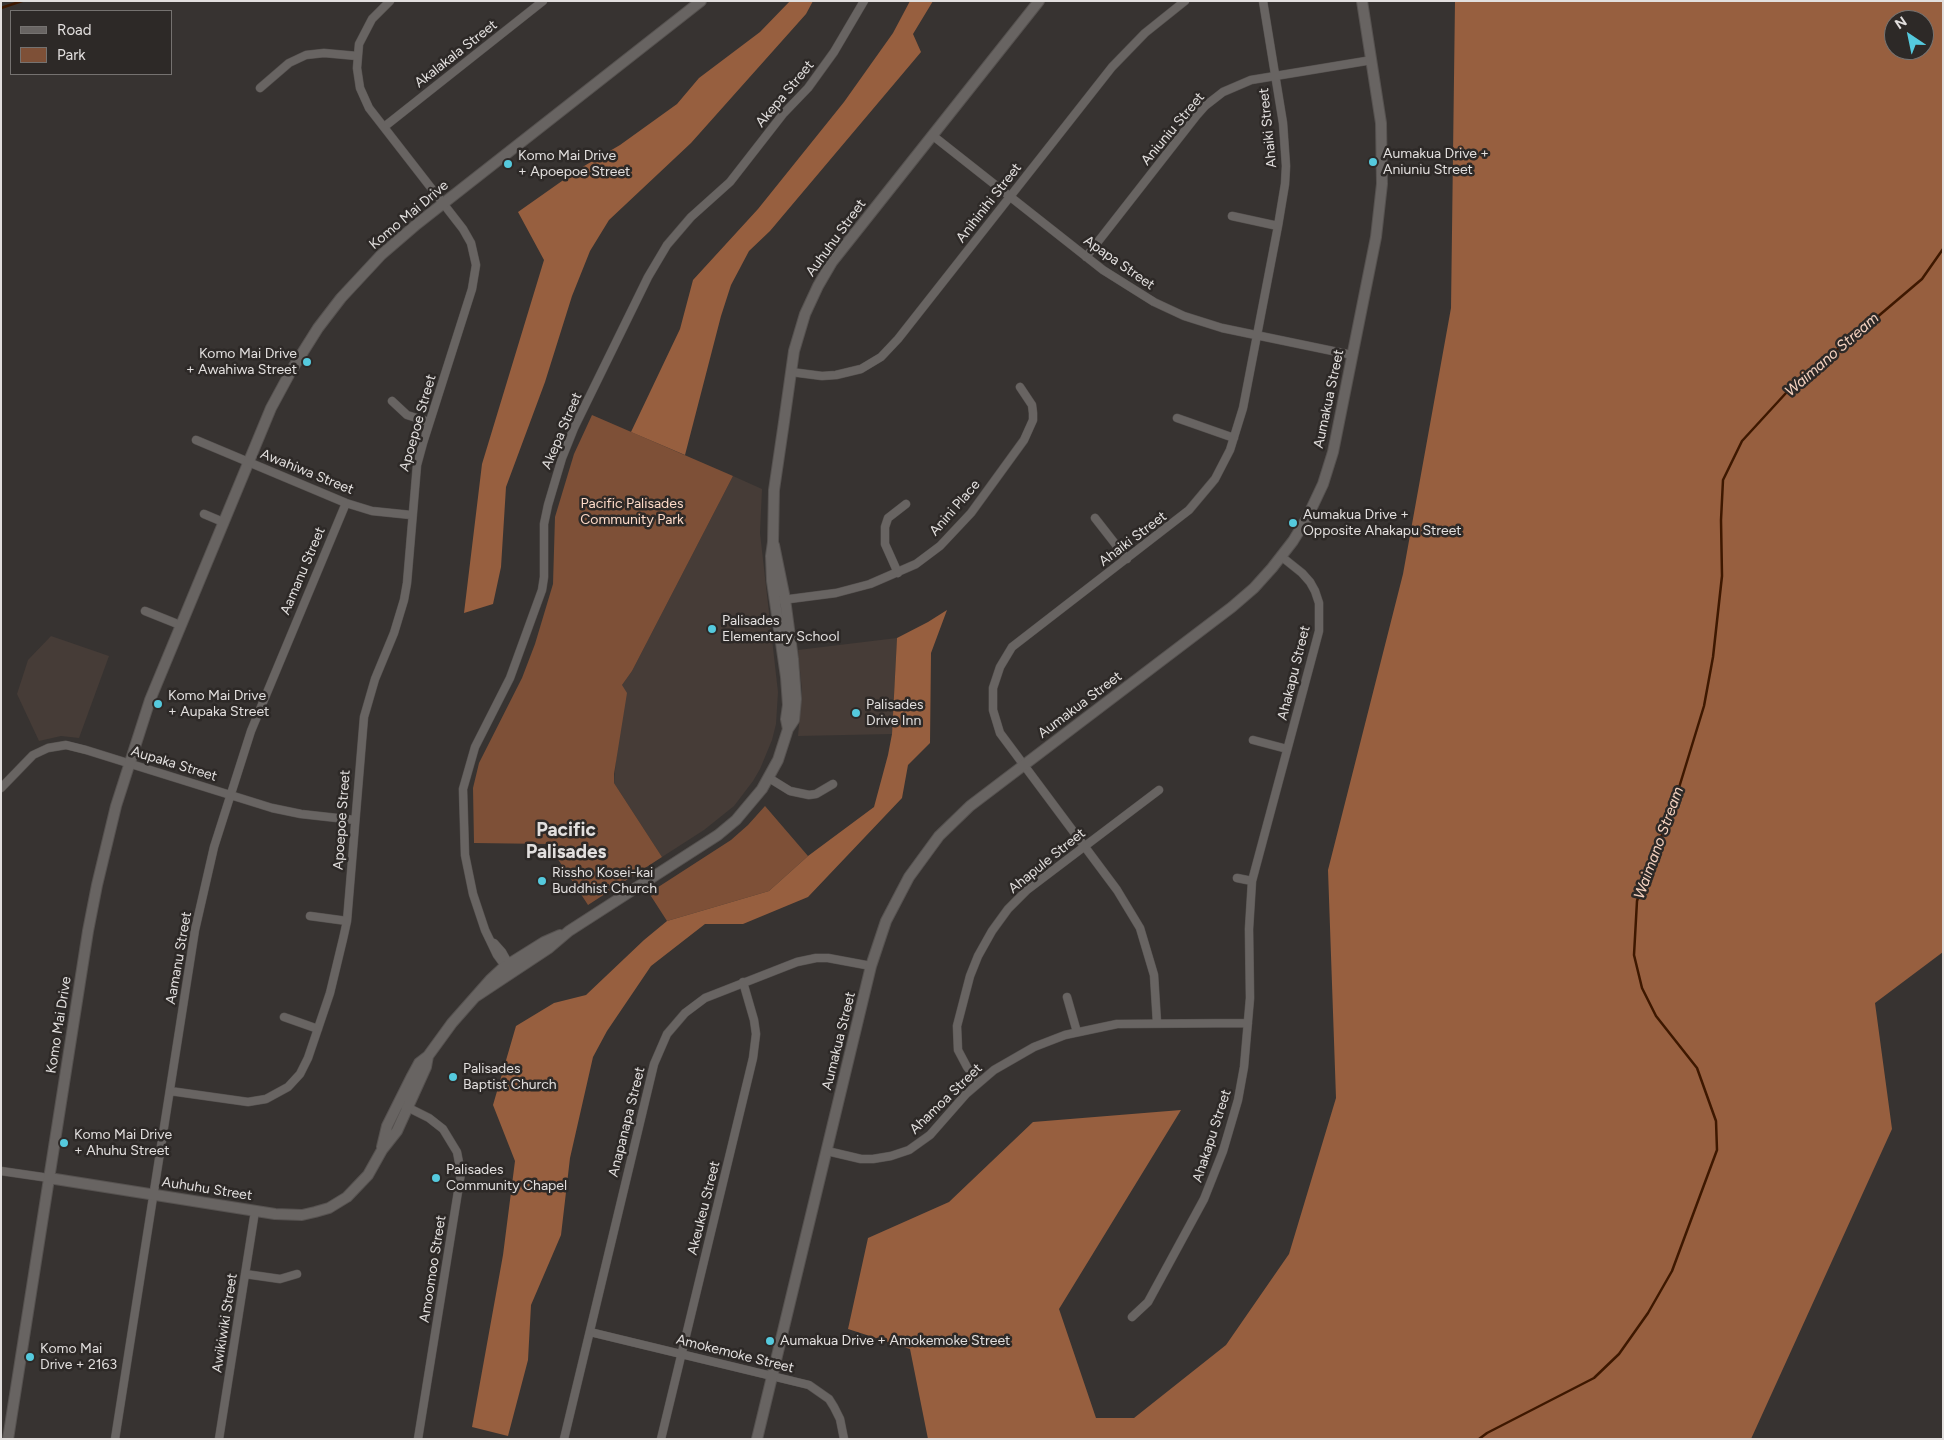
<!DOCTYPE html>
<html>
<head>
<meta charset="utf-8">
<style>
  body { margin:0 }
  #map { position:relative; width:1944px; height:1440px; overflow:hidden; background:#373331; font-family:Figtree,sans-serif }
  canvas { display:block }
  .frame { position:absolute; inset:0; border:2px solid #e2dfde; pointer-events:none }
  .legend { position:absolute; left:10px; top:10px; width:162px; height:65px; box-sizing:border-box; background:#2d2927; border:1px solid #757270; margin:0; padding:6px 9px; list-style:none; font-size:15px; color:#e2dfde }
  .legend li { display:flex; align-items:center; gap:10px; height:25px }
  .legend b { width:25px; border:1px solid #757270 }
  .north { position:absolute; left:1884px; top:10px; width:50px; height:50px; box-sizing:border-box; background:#2d2927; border:1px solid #757270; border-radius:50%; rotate:326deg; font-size:14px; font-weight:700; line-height:20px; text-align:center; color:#e2dfde }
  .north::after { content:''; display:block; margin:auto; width:18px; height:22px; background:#55cade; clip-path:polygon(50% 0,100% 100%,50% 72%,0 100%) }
</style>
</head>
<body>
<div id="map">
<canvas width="1944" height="1440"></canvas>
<div class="frame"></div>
<ul class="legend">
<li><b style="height:6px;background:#686462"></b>Road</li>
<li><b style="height:14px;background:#7e5037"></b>Park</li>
</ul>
<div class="north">N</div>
</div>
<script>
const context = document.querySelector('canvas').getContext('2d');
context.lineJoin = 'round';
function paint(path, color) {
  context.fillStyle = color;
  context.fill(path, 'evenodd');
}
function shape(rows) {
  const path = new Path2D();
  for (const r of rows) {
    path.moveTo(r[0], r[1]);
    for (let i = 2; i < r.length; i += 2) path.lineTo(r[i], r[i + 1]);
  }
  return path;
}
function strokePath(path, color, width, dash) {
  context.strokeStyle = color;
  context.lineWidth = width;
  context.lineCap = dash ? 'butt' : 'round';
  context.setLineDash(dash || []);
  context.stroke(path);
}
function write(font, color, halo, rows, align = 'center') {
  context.font = font + ' Figtree,sans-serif';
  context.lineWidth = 5;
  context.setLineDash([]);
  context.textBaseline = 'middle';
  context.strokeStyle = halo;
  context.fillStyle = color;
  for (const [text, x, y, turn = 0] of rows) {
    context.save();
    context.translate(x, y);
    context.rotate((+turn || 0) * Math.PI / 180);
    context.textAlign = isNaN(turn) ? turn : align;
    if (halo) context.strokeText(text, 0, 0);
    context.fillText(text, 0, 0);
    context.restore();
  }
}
const built = shape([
  [733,476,762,489,760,533,778,692,776,724,772,740,760,769,753,781,734,806,704,830,662,857,614,783,622,685,632,671],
  [51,636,109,656,79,738,61,736,39,741,17,694,28,660],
  [897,638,892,734,798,736,802,691,798,650]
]);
const green = shape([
  [592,415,733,476,632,671,622,685,627,693,614,774,614,783,662,857,588,905,548,844,474,843,473,788,479,763,522,678,535,644,553,584,555,517,574,454],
  [765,806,808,856,769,891,667,921,649,893,731,840,748,825]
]);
const forest = shape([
  [790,1,813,1,806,14,691,143,609,220,590,251,572,296,545,382,506,487,501,567,493,604,464,613,482,464,544,260,518,212,579,169,620,145,677,104,699,78,760,32],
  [910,1,933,1,913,34,921,52,770,231,749,251,731,285,721,316,685,455,631,432,680,329,693,280,758,209,844,102,893,33],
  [1455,1,1943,1,1943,952,1875,1003,1892,1129,1751,1439,928,1439,910,1349,848,1329,868,1238,949,1202,1033,1122,1181,1110,1059,1309,1096,1418,1134,1418,1226,1345,1289,1254,1336,1098,1328,870,1403,574,1451,308],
  [1894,20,1924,20,1924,50,1894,50],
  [947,610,931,653,930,743,908,765,902,798,808,897,743,924,705,924,651,966,607,1031,593,1057,570,1158,561,1235,531,1305,528,1360,508,1436,472,1427,503,1255,515,1161,493,1105,516,1026,554,1003,586,995,644,940,667,921,769,891,808,856,874,807,888,755,892,734,897,638,928,622]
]);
const stream = shape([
  [1,8,22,1],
  [1479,1439,1487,1433,1594,1378,1619,1354,1648,1313,1672,1271,1717,1150,1716,1121,1697,1068,1656,1016,1642,988,1634,955,1637,901,1650,862,1670,817,1704,706,1713,657,1722,576,1721,520,1723,480,1742,441,1797,381,1810,369,1849,341,1922,279,1943,249]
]);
const minor = shape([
  [260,88,289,63,306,55,324,53,357,56],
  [384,127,543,1],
  [932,135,1103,270,1154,302,1184,316,1222,328,1352,355],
  [1232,216,1278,226],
  [1086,257,1197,115,1205,106,1223,92,1251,80,1372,60],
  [791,372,822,376,836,375,861,369,881,357,898,339,1112,67,1145,33,1185,1],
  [392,401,407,415,429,422],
  [1177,418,1234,438],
  [196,440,346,503,372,511,411,515],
  [204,514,223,522],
  [1095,518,1127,559],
  [898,573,885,544,885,527,888,518,906,504],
  [782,600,836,593,870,584,916,564,940,546,971,513,1024,440,1033,420,1033,413,1032,405,1020,387],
  [145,611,180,625],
  [1253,740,1287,749],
  [769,778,790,791,809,795,816,794,833,784],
  [1,788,33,755,48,748,66,745,86,750,272,808,301,814,355,820],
  [1237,878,1252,881],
  [310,916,347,921],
  [494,943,502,952,511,968],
  [508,970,497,955,485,930,473,894,465,855,463,789,475,747,510,678,542,590,544,577,544,524,548,505,562,458,574,428,648,277,667,245,691,217,730,182,783,114,808,88,834,52,864,1],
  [1067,997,1077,1032],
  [284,1017,318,1029],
  [1157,1023,1154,975,1140,928,1117,890,1000,733,993,710,993,688,1000,667,1012,647,1189,510,1215,479,1230,450,1243,408,1278,226,1285,184,1286,166,1283,123,1263,1],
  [979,1082,967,1067,958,1050,957,1026,970,976,978,956,992,931,1008,909,1027,890,1159,790],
  [170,1091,248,1102,266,1099,288,1087,300,1074,308,1058,330,993,343,939,347,921,364,717,375,679,394,633,404,600,407,583,417,465,423,443,472,289,476,265,471,243,463,229,369,108,360,88,357,68,359,44,372,19,390,1],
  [405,1106,429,1118,443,1129,457,1152,461,1173,418,1439],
  [827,1151,861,1159,873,1159,891,1156,909,1150,930,1135,966,1094,994,1070,1034,1047,1065,1035,1117,1024,1248,1023],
  [1,1171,49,1178],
  [245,1274,280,1279,297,1274],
  [1132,1317,1148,1302,1204,1199,1223,1151,1238,1100,1244,1067,1250,998,1249,929,1252,881,1319,631,1319,603,1315,591,1310,582,1302,573,1282,557],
  [590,1332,809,1385,829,1399,834,1407,840,1419,844,1439],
  [115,1439,195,930,214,847,251,731,346,503],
  [219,1439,255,1211],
  [564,1439,654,1064,667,1034,685,1013,705,998,797,962,816,958,828,958,871,966],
  [661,1439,753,1058,756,1034,754,1020,743,982]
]);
const tertiary = shape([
  [788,729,786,719,788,705,786,677,772,581,771,556,773,542,774,490,784,422,794,351,805,314,818,286,832,262,1039,1],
  [475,997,549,948,569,931,718,835,736,820,762,789,778,760,788,729,794,720,796,699,793,659,785,599,774,545],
  [382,1147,387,1126,412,1076,419,1063,428,1056,452,1023,490,980,504,967,544,942,560,935],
  [49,1178,275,1214,302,1215,315,1212,329,1208,347,1197,368,1175,382,1150,397,1131,426,1067,428,1056],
  [8,1439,88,931,97,885,116,806,150,700,271,408,291,371,318,328,341,298,381,255,417,224,701,1],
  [757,1439,871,966,886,921,909,877,939,836,970,806,1232,607,1254,588,1272,568,1293,541,1307,518,1323,484,1333,452,1376,237,1382,184,1381,123,1362,1]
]);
const markers = [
  [1373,162,5,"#55cade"],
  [508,164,5,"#55cade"],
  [307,362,5,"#55cade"],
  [1293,523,5,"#55cade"],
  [712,629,5,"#55cade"],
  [158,704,5,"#55cade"],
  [856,713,5,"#55cade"],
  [542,881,5,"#55cade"],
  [453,1077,5,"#55cade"],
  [64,1143,5,"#55cade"],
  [436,1178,5,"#55cade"],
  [770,1341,5,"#55cade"],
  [30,1357,5,"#55cade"]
];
const streetNames = [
  ["Akalakala Street",456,54,-38],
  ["Akepa Street",785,94,-50],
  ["Ahaiki Street",1268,128,-96],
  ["Aniuniu Street",1173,129,-50],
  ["Anihinihi Street",989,203,-52],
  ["Komo Mai Drive",409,215,-40],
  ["Auhuhu Street",836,238,-54],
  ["Apapa Street",1119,263,35],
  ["Aumakua Street",1329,399,-78],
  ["Apoepoe Street",418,423,-74],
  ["Akepa Street",562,431,-67],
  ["Awahiwa Street",307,472,22],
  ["Anini Place",955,508,-49],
  ["Ahaiki Street",1133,539,-37],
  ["Aamanu Street",303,571,-67],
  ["Ahakapu Street",1294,673,-76],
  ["Aumakua Street",1080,705,-37],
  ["Aupaka Street",174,764,17],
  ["Apoepoe Street",342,820,-86],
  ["Ahapule Street",1047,861,-39],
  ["Aamanu Street",179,958,-80],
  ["Komo Mai Drive",59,1025,-81],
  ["Aumakua Street",839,1041,-76],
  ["Ahamoa Street",946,1099,-44],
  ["Anapanapa Street",627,1122,-76],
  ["Ahakapu Street",1212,1136,-72],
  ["Auhuhu Street",207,1189,9],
  ["Akeukeu Street",704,1208,-76],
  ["Amoomoo Street",433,1269,-81],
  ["Awikiwiki Street",225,1323,-81],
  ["Amokemoke Street",735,1354,14]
];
const poiNames = [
  ["Aumakua Drive +",1383,154],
  ["Aniuniu Street",1383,170],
  ["Komo Mai Drive",518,156],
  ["+ Apoepoe Street",518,172],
  ["Komo Mai Drive",297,354,"right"],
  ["+ Awahiwa Street",297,370,"right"],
  ["Aumakua Drive +",1303,515],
  ["Opposite Ahakapu Street",1303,531],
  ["Palisades",722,621],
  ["Elementary School",722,637],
  ["Komo Mai Drive",168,696],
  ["+ Aupaka Street",168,712],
  ["Palisades",866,705],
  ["Drive Inn",866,721],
  ["Rissho Kosei-kai",552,873],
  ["Buddhist Church",552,889],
  ["Palisades",463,1069],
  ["Baptist Church",463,1085],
  ["Komo Mai Drive",74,1135],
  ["+ Ahuhu Street",74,1151],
  ["Palisades",446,1170],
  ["Community Chapel",446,1186],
  ["Aumakua Drive + Amokemoke Street",780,1341],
  ["Komo Mai",40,1349],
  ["Drive + 2163",40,1365]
];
const parkNames = [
  ["Pacific Palisades",632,504],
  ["Community Park",632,520]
];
const waterNames = [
  ["Waimano Stream",1832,355,-41],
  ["Waimano Stream",1659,843,-70]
];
const districtNames = [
  ["Pacific",566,830],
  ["Palisades",566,852]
];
paint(built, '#463c37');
paint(green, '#7e5037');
paint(forest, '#975f3f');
strokePath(stream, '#3e1800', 2.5);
strokePath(minor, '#565250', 9);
strokePath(tertiary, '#565250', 12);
strokePath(minor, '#686462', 8);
strokePath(tertiary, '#686462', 10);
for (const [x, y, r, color] of markers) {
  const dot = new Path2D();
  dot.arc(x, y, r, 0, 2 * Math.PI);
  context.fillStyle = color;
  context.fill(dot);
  strokePath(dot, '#2d2927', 2);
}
write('14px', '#e2dfde', '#2d2927', streetNames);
write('14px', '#e2dfde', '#2d2927', poiNames, 'left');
write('14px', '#fddac8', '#2d2927', parkNames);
write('italic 15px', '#f6d3c1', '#2d2927', waterNames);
write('bold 19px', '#e2dfde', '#2d2927', districtNames);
</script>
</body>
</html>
